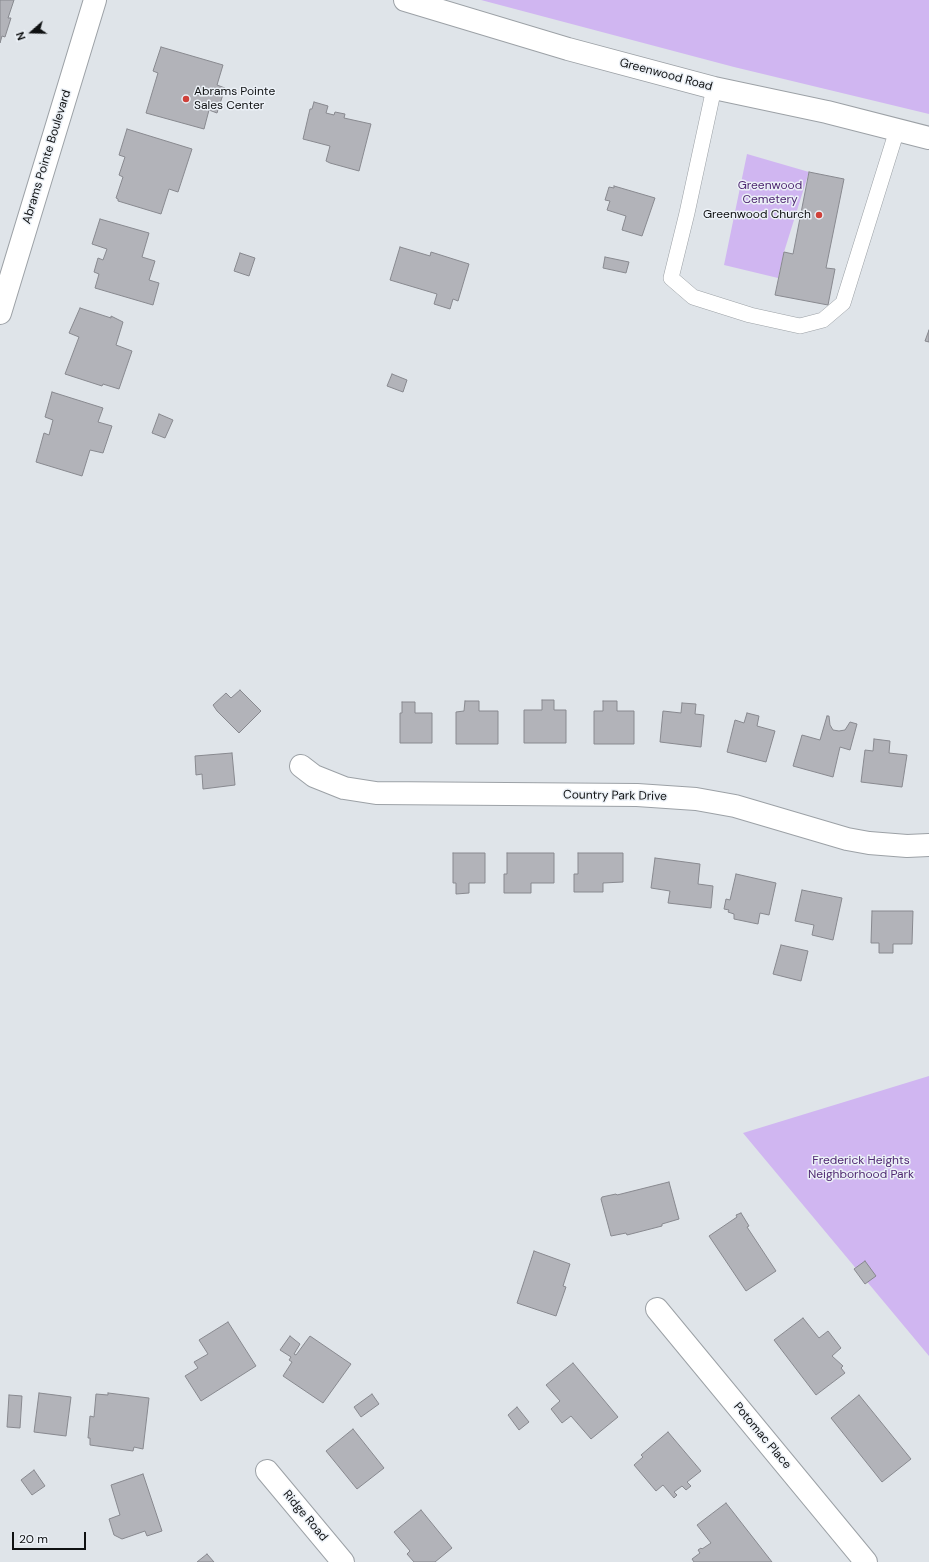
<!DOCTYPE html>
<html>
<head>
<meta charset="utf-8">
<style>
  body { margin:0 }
  #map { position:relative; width:929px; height:1562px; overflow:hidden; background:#dfe4e9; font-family:"DM Sans",sans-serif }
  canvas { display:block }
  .north { position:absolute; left:12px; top:12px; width:40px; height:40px; -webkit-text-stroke:3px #ecf1f7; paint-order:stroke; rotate:250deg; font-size:11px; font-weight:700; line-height:16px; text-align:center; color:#0f1112 }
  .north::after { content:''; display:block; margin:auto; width:14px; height:18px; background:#0f1112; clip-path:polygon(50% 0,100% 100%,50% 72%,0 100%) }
  .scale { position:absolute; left:12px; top:1532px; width:74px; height:18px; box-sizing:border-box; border:2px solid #0f1112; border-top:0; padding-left:5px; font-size:12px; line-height:14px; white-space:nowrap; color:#0f1112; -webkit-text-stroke:3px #ecf1f7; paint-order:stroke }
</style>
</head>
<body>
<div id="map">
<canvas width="929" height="1562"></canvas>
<div class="north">N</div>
<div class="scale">20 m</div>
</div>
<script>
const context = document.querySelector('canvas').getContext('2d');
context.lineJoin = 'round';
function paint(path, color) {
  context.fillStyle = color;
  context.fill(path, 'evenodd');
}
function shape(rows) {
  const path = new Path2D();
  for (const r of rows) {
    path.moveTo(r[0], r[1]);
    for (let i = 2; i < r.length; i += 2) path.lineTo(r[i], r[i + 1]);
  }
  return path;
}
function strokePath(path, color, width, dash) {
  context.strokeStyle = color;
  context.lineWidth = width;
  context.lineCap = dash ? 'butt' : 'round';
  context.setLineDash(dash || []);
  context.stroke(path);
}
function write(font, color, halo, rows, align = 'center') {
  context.font = font + ' "DM Sans",sans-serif';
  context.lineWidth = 3;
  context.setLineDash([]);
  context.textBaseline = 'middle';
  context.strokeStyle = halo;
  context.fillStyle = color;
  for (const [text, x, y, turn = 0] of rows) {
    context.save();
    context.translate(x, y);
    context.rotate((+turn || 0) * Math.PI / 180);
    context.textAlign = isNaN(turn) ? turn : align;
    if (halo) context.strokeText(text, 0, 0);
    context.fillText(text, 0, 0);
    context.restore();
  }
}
const green = shape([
  [481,0,929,0,929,114,734,67],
  [747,154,809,172,784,252,778,278,724,265],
  [929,1076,929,1356,743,1133]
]);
const building = shape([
  [0,0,14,0,8,18,11,18,5,37,2,36,0,43,0,0],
  [161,47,223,65,217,85,225,88,217,113,209,110,204,129,146,113,158,73,153,71,161,47],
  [314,102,328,106,326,113,334,115,335,112,345,114,344,118,371,124,359,171,330,163,326,161,330,146,303,139,310,109,312,109,314,102],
  [127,129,192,149,178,192,169,189,161,214,118,201,118,199,116,198,123,177,119,175,125,157,119,155,127,129],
  [809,172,844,179,826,268,835,269,828,305,775,295,784,252,793,254,809,172],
  [614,186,655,198,642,236,622,230,626,216,607,210,610,201,605,200,609,187,614,188,614,186],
  [100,219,149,233,142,257,155,261,149,280,159,283,153,305,95,288,99,274,94,272,98,258,103,260,107,249,92,244,100,219],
  [400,247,430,256,431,252,469,264,458,301,453,299,450,309,434,304,437,294,390,280,400,247],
  [240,253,255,258,249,276,234,271,240,253],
  [605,257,629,262,626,273,603,268,605,257],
  [80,308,111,318,111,316,123,322,116,345,132,351,119,389,103,384,102,386,65,374,79,337,69,333,80,308],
  [929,330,929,342,925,341,929,330],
  [392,374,407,380,403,392,387,386,392,374],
  [52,392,103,408,98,422,112,426,103,453,90,450,82,476,36,462,44,433,49,435,53,420,45,417,52,392],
  [159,414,173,420,165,438,152,433,159,414],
  [240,690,261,711,239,733,217,711,213,705,226,693,231,698,240,690],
  [542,700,554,700,554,710,566,710,566,743,524,743,524,710,542,710,542,700],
  [465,701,479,701,479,711,498,711,498,744,456,744,456,712,464,711,465,701],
  [603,701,617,701,617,711,634,711,634,744,594,744,594,711,603,711,603,701],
  [402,702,415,702,415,713,432,713,432,743,400,743,400,713,402,713,402,702],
  [682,703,696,704,695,714,704,715,701,747,660,742,663,711,681,713,682,703],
  [747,713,759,716,757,726,775,731,766,762,727,752,735,720,744,723,747,713],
  [827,716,829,716,830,725,833,730,839,731,845,730,850,722,857,724,850,750,840,747,833,777,793,766,802,735,820,740,827,716],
  [874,739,890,741,889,753,907,755,902,787,861,782,865,750,873,751,874,739],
  [232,753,235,785,203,789,202,774,196,775,195,756,232,753],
  [453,853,485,853,485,883,469,883,469,893,456,894,456,883,453,883,453,853],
  [507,853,554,853,554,883,531,883,531,893,504,893,504,874,507,874,507,853],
  [578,853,623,853,623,882,603,883,603,892,574,892,574,874,578,874,578,853],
  [655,858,700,864,698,884,713,886,711,908,668,903,670,891,651,888,655,858],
  [736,874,776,883,769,915,760,913,758,924,734,919,734,914,728,912,729,910,724,909,726,899,730,900,736,874],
  [802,890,842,898,833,940,812,935,814,925,795,921,802,890],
  [872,911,913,911,912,944,893,944,893,953,879,953,879,943,871,943,872,911],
  [781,945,808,951,801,981,773,974,781,945],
  [669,1182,679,1219,662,1224,662,1226,627,1235,626,1233,611,1236,601,1199,602,1197,616,1194,617,1195,669,1182],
  [741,1213,749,1226,747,1227,776,1271,746,1291,709,1236,737,1217,736,1215,741,1213],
  [534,1251,570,1264,563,1286,566,1287,556,1316,517,1303,534,1251],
  [865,1261,876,1276,865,1284,854,1269,865,1261],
  [803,1318,819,1338,828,1331,841,1348,832,1356,843,1366,841,1368,845,1373,816,1395,774,1340,803,1318],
  [228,1322,256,1366,201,1401,185,1376,198,1368,194,1362,208,1354,199,1340,228,1322],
  [290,1336,300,1344,294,1354,296,1355,310,1336,351,1364,323,1403,283,1376,292,1362,289,1360,291,1357,280,1350,290,1336],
  [573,1363,618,1417,591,1439,571,1416,562,1423,551,1409,560,1401,546,1385,573,1363],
  [39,1393,71,1397,66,1436,34,1432,39,1393],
  [108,1393,149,1398,143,1449,134,1447,133,1451,90,1445,90,1438,88,1438,90,1416,94,1417,96,1394,108,1395,108,1393],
  [372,1394,379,1404,361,1417,354,1407,372,1394],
  [9,1395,22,1396,20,1428,7,1427,9,1395],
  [859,1395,911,1459,882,1482,831,1418,859,1395],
  [517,1407,529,1422,519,1430,508,1415,517,1407],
  [353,1429,384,1468,357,1489,326,1451,353,1429],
  [668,1432,701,1471,687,1482,691,1486,686,1490,682,1486,674,1492,677,1495,674,1498,663,1485,656,1491,634,1465,643,1457,641,1455,668,1432],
  [34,1470,45,1486,32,1495,21,1480,34,1470],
  [143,1474,162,1531,147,1536,145,1531,122,1539,114,1535,109,1519,120,1515,111,1485,143,1474],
  [726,1503,772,1562,694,1562,692,1559,700,1553,698,1550,701,1548,702,1549,711,1543,697,1525,726,1503],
  [421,1510,452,1548,435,1562,414,1562,407,1554,410,1551,394,1532,421,1510],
  [207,1554,214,1562,197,1562,207,1554]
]);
const service = shape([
  [714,88,687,213,671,278,693,297,750,315,800,326,823,320,843,303,897,130]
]);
const minor = shape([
  [0,313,95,0],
  [301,766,314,776,344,788,376,793,637,795,696,799,735,806,847,839,869,843,907,846,929,845],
  [657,1309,866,1562],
  [267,1471,343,1562]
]);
const secondary = shape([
  [405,0,568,49,714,88,827,112,929,138]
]);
const markers = [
  [186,99,4,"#cf413a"],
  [819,215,4,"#cf413a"]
];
const streetNames = [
  ["Greenwood Road",666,75,15],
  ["Abrams Pointe Boulevard",47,157,-73],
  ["Country Park Drive",615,796,1],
  ["Potomac Place",762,1436,50],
  ["Ridge Road",305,1516,50]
];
const poiNames = [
  ["Abrams Pointe",194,92],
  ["Sales Center",194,106],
  ["Greenwood Church",811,215,"right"]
];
const parkNames = [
  ["Greenwood",770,186],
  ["Cemetery",770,200],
  ["Frederick Heights",861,1161],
  ["Neighborhood Park",861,1175]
];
paint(green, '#d0b6f1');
paint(building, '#b2b3b9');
strokePath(building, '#88898f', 1);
strokePath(service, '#9ca1a6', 16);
strokePath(minor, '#9ca1a6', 24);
strokePath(secondary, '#9ca1a6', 24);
strokePath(service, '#fff', 15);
strokePath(minor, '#fff', 22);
strokePath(secondary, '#fff', 22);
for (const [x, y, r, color] of markers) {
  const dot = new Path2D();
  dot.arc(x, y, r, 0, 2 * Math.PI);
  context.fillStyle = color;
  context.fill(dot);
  strokePath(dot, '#ecf1f7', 1.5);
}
write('12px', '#0f1112', '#ecf1f7', streetNames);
write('12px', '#0f1112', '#ecf1f7', poiNames, 'left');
write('12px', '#4f2872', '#ecf1f7', parkNames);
</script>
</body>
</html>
